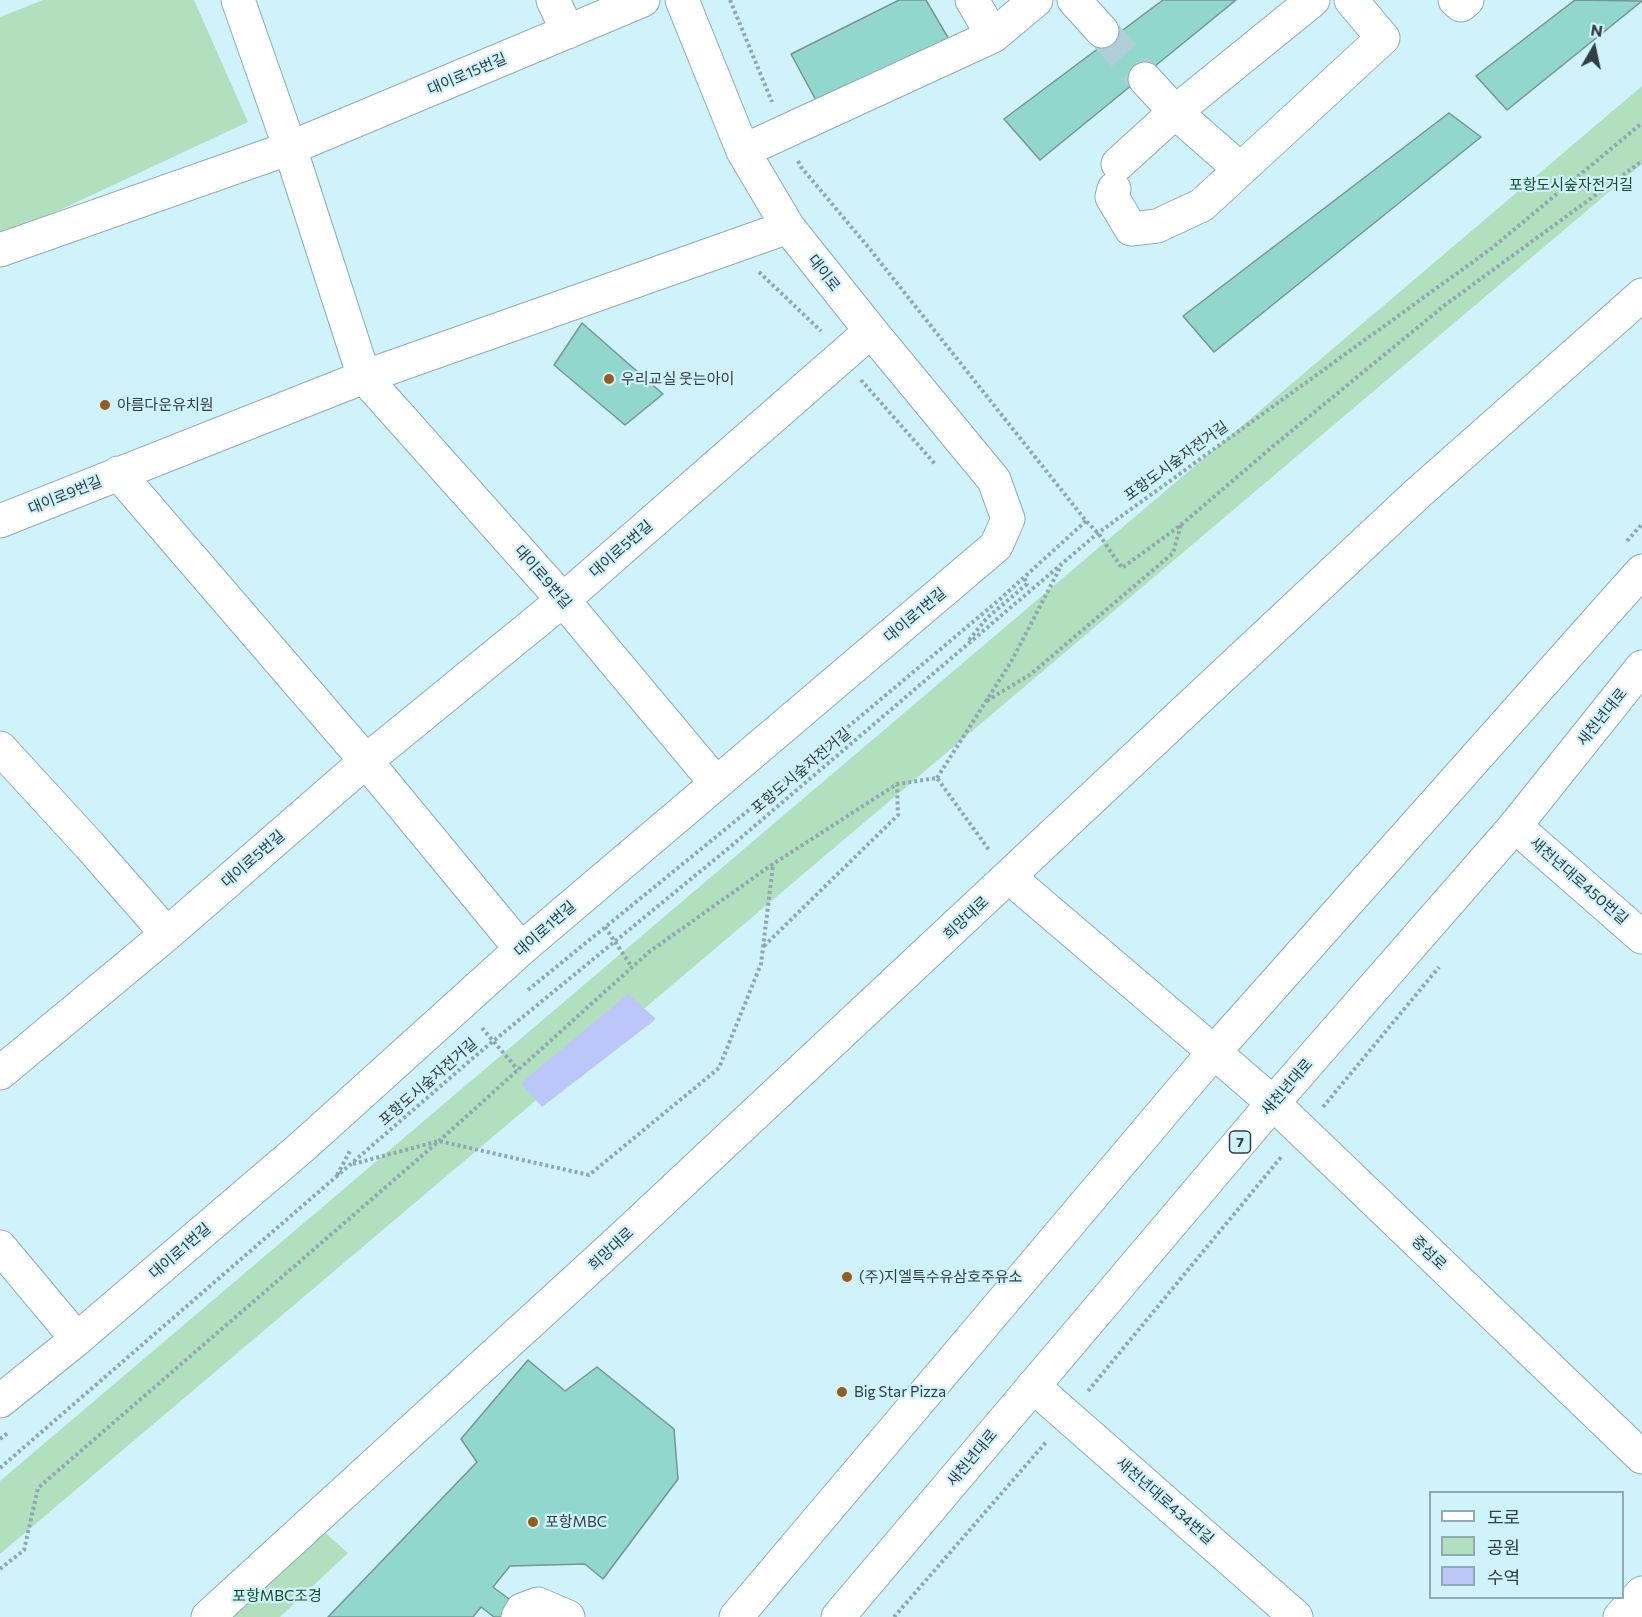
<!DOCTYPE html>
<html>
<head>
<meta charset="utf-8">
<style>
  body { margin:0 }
  #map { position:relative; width:1642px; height:1617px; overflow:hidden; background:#d0f2fb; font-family:Commissioner,"Noto Sans KR",sans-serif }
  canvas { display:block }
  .legend { position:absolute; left:1429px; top:1491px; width:195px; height:108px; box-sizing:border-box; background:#d0f2fb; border:2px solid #90aab1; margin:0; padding:8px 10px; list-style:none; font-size:18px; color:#313f43 }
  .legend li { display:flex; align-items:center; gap:12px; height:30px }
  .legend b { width:30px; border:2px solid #90aab1 }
  .north { position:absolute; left:1564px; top:18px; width:60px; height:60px; -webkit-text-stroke:4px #d0f2fb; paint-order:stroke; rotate:9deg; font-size:16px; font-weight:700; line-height:24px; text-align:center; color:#313f43 }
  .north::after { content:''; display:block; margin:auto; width:21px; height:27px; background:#313f43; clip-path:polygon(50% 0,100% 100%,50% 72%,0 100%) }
</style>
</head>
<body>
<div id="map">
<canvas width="1642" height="1617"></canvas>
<ul class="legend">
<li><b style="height:8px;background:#fff"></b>도로</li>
<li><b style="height:16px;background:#b2e0bf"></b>공원</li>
<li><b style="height:16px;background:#bdc6f8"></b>수역</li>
</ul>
<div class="north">N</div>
</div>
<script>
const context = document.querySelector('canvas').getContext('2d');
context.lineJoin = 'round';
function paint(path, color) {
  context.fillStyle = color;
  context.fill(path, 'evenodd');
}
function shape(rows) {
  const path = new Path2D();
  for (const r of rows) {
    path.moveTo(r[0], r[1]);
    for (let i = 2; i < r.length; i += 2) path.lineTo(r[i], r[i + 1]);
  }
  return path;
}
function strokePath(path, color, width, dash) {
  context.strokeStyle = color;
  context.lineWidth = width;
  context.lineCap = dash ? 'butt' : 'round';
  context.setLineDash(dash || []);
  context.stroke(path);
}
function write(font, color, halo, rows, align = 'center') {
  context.font = font + ' Commissioner,"Noto Sans KR",sans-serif';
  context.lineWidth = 4.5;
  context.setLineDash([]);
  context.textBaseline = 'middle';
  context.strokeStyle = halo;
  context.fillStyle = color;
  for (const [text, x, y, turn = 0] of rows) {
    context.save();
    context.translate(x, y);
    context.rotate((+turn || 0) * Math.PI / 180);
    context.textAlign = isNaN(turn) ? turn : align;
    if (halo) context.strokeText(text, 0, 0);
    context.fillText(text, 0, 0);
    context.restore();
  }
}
const green = shape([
  [43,0,194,0,248,122,0,238,0,17],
  [1642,86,1642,164,0,1554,0,1481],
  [322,1530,348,1553,280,1617,226,1617]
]);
const water = shape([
  [628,994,656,1019,542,1107,521,1083]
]);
const building = shape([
  [899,0,926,0,950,41,818,104,791,54,899,0],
  [1163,0,1236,0,1040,160,1004,119,1163,0],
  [1575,0,1642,1,1507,110,1476,76,1575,0],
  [1449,113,1481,137,1214,352,1183,316,1449,113],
  [582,323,663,394,625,425,554,365,582,323],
  [528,1360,565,1391,597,1367,674,1429,678,1479,603,1579,585,1564,510,1566,493,1587,516,1604,507,1617,494,1617,481,1607,473,1617,328,1617,477,1462,461,1439,528,1360]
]);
const minorTunnel = shape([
  [1102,31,1145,79]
]);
const path = shape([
  [730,0,772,102],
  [798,161,801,167,869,248,1086,521,1098,533,1122,568,1181,525,1173,553,1031,674,985,702],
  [759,272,821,331],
  [861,380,935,464],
  [1181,525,1278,442,1445,305,1642,161],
  [1627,541,1642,524],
  [969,640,987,618,1027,584,1024,577],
  [937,778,1011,662,1061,566],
  [605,927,632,967],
  [764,946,898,815,897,785],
  [528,990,755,805,999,600,1086,521],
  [482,1028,518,1070],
  [1323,1107,1439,967],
  [353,1164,439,1141,589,1175,719,1068,761,964,773,865],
  [337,1175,351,1149],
  [1088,1391,1282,1156],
  [0,1439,9,1432],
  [0,1468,480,1052,730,847,1098,533,1492,248,1642,123],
  [0,1569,24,1550,38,1488,439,1141,649,952,773,864,897,784,937,778,989,850],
  [894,1617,1047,1441]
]);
const minor = shape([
  [238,0,290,148,364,377,563,600,716,783],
  [553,0,568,32],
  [972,0,993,36],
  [1074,0,1102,31],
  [1455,0,1461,5,1467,0],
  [1145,79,1175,112,1313,0],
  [743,151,993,36,1036,0],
  [1118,164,1175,112,1240,169],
  [1114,189,1112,197,1131,229,1157,226,1202,205,1383,38,1351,0],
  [0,250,290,148,643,0],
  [118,473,366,761,521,949],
  [0,521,364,377,788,227],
  [0,748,90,846,167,934],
  [1515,826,1642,937],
  [1009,877,1214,1052],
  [0,1073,167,934,366,761,563,600,871,331],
  [0,1247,77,1339],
  [1033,1386,1296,1617],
  [0,1401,77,1339,303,1146,521,949,996,546,1008,519,994,480,871,331,788,227,743,151,682,0],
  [208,1617,618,1242,1417,494,1642,295],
  [518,1617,522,1610,538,1604,568,1617],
  [1620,1617,1642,1593]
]);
const major = shape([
  [1214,1052,1273,1103,1642,1457],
  [736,1617,1214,1052,1642,571],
  [838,1617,1273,1103,1515,826,1642,667]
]);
const markers = [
  [609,379,6,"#985b1e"],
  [105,405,6,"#985b1e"],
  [847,1277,6,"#985b1e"],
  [842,1392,6,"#985b1e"],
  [533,1522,6,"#985b1e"]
];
const shields = [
  [1240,1142,21]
];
const shieldNames = [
  ["7",1240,1142]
];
const streetNames = [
  ["대이로15번길",467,74,-23],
  ["대이로",824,273,52],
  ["포항도시숲자전거길",1176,461,-36],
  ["대이로9번길",65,495,-22],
  ["대이로5번길",621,549,-41],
  ["대이로9번길",543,577,49],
  ["대이로1번길",915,615,-40],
  ["새천년대로",1602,717,-51],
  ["포항도시숲자전거길",801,771,-40],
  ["대이로5번길",253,859,-41],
  ["새천년대로450번길",1579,881,41],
  ["희망대로",966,918,-43],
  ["대이로1번길",545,929,-41],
  ["포항도시숲자전거길",428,1082,-41],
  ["새천년대로",1287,1087,-49],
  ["희망대로",611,1249,-43],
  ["대이로1번길",180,1251,-41],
  ["중섬로",1429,1253,44],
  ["새천년대로",972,1458,-50],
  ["새천년대로434번길",1165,1501,41]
];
const parkNames = [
  ["포항도시숲자전거길",1571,185],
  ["포항MBC조경",277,1596]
];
const poiNames = [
  ["우리교실 웃는아이",621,379],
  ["아름다운유치원",117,405],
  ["(주)지엘특수유삼호주유소",859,1277],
  ["Big Star Pizza",854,1392],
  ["포항MBC",545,1522]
];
paint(green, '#b2e0bf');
paint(water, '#bdc6f8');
paint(building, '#92d7cd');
strokePath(building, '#759691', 1.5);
strokePath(minorTunnel, '#b0ced6', 33, [33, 16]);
strokePath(minor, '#8cadb6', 35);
strokePath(major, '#8cadb6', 35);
strokePath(path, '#8ea8af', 4, [3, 3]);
strokePath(minor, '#fff', 33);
strokePath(major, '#fff', 33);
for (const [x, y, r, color] of markers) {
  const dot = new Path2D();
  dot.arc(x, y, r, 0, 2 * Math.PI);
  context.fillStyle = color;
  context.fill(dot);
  strokePath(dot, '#d0f2fb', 2);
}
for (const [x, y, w] of shields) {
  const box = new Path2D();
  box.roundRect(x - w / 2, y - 11, w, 22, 4.5);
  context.fillStyle = '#d0f2fb';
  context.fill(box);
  strokePath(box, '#313f43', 1.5);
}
write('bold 14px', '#313f43', null, shieldNames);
write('15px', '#313f43', '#d0f2fb', streetNames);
write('15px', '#174f2d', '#d0f2fb', parkNames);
write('15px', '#313f43', '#d0f2fb', poiNames, 'left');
</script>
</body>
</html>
